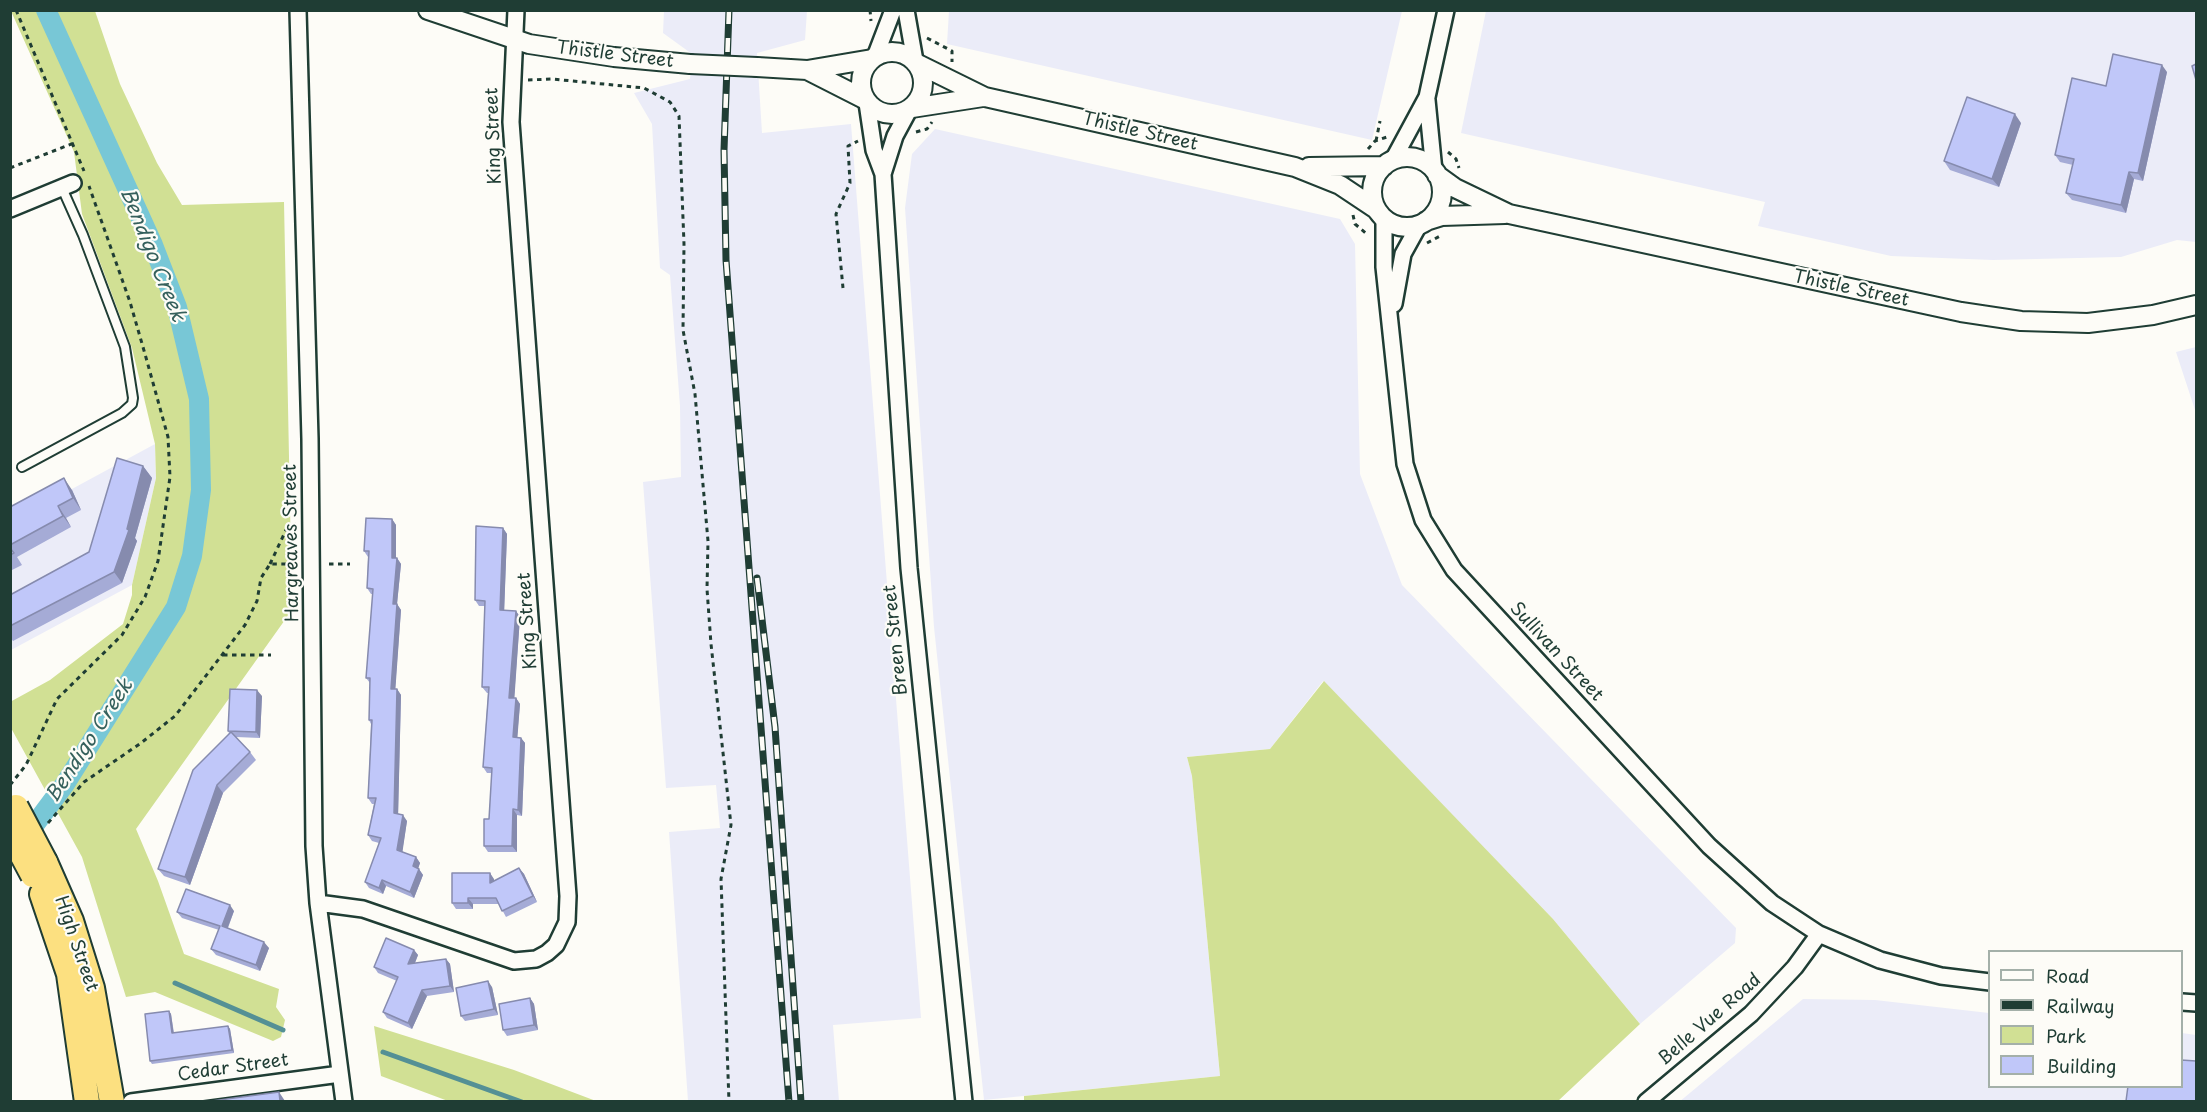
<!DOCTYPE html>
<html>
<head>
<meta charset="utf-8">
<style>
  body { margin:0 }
  #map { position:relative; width:2207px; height:1112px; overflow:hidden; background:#fdfcf7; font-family:"Playpen Sans",sans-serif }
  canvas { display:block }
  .frame { position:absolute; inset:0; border:12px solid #1f3d34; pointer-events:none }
  .legend { position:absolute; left:1988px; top:950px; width:195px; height:138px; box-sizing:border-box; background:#fdfcf7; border:2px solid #a4b0a9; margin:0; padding:8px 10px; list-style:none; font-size:18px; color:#1f3d34 }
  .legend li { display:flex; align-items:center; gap:12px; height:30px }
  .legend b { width:30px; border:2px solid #a4b0a9 }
</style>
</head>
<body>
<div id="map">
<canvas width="2207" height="1112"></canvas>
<div class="frame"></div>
<ul class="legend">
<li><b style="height:8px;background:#fdfcf7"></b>Road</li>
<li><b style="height:8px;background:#1f3d34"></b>Railway</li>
<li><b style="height:16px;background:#d1e094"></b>Park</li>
<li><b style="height:16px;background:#c0c7f9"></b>Building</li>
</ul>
</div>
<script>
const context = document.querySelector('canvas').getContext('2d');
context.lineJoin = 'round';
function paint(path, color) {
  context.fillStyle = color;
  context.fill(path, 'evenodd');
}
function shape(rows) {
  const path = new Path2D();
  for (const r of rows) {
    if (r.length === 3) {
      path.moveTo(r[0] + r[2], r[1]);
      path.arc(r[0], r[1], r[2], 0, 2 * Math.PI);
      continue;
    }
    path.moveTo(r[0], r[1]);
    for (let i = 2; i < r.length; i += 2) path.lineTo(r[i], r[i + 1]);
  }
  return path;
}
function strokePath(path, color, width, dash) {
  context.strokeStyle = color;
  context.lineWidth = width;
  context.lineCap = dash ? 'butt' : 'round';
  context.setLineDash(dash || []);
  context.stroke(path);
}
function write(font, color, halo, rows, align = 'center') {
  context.font = font + ' "Playpen Sans",sans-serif';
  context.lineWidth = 4.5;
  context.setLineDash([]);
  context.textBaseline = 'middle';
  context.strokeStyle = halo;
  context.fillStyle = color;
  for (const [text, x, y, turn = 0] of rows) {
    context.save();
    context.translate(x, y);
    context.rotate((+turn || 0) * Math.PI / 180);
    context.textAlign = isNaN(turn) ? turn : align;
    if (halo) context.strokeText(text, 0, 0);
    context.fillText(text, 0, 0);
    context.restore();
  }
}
const built = shape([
  [664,11,807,11,805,40,757,53,762,133,851,124,921,1018,833,1025,839,1101,688,1101,669,832,720,828,716,785,666,788,643,482,681,477,680,406,670,275,660,268,652,124,634,93,690,79,692,54,663,33],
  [949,11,949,10,1402,11,1372,140,947,44],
  [1486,11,2196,11,2196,242,2177,240,2121,257,1993,260,1891,256,1758,226,1765,202,1461,133],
  [935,129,1340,219,1355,244,1360,474,1402,585,1736,928,1735,943,1640,1024,1553,919,1323,681,1270,749,1187,757,1192,776,1220,1076,984,1100,934,627,905,208,912,154],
  [2196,347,2196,413,2176,352],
  [155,444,156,478,132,585,11,650,11,522],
  [1803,999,1875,1000,1989,1013,1990,1086,2182,1086,2182,1033,2196,1035,2196,1101,1679,1102]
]);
const green = shape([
  [11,11,95,11,120,84,157,163,182,205,284,202,292,610,136,829,158,881,184,954,279,989,276,1007,285,1020,281,1037,273,1041,155,992,126,997,82,857,11,728,10,702,50,680,123,624,132,595,132,585,156,478,155,444,132,348,82,214,74,152],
  [1324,681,1553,919,1640,1024,1558,1101,1024,1101,1024,1096,1220,1076,1192,776,1187,757,1270,749],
  [374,1026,514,1070,596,1101,448,1101,381,1076]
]);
const stream = shape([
  [175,983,283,1030],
  [383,1052,522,1102]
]);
const canal = shape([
  [21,843,65,784,176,607,192,556,201,490,199,399,177,307,153,245,46,10]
]);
const path = shape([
  [16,10,84,171],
  [870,10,871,21],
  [927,38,952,51,952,62],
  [528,80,552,79,644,88,670,102,679,116,684,244,683,330,695,394,708,541,707,589,711,644,731,825,721,879,729,1102],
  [916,132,927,129,932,122],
  [1376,141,1380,121],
  [1368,149,1375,141,1387,137],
  [1448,152,1456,159,1459,168],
  [10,168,74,143],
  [1353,215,1355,224,1368,235],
  [1427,243,1442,235],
  [843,288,836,214,850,183,848,146,858,141],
  [270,564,286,530,296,524],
  [329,564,350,564],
  [223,655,271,655],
  [10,785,26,765,57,699,122,635,145,597,158,561,170,477,168,437,145,354,130,302,89,186],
  [48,823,84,782,141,743,175,716,245,625,257,601,261,578,270,564,295,564]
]);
const service = shape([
  [22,467,122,413,132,404,133,398,125,347,83,235,62,188]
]);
const minor = shape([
  [298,10,310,439,314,846,318,903,344,1102],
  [906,10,915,61],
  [875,57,893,10],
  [1427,100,1434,171],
  [867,103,874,150,883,174,909,568,964,1102],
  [1393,160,1427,97,1446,10],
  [883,174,895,136,909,110],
  [10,209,73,183],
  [1384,219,1384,267,1405,464,1423,520,1454,570,1709,846,1772,903,1819,934,1880,960,1941,976,1990,982],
  [1394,304,1403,254,1419,225],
  [318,903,363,909,514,961,536,959,547,953,556,945,567,922,568,896,511,122,516,10],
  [2182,1002,2196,1003],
  [131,1102,340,1074],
  [1646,1102,1751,1014,1795,967,1819,934]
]);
const tertiary = shape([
  [428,10,529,44,614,57,690,64],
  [892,83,31],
  [916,63,985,97,1295,167,1340,185,1376,209],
  [757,67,807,70,872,59],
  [807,70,866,100],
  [912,108,983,97],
  [1407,192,35],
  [1309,167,1384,166],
  [1437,175,1455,188,1509,214,1961,312,2021,321,2088,323,2153,315,2196,305],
  [1426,221,1442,216,1505,214]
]);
const trunk = shape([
  [45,862,71,921,92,988,112,1102],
  [42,894,69,974,87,1102]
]);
const rail = shape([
  [729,10,724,150,726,260,789,1102],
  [757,578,775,727,801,1102]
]);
const tertiaryBridge = shape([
  [690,64,757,67]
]);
const trunkBridge = shape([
  [16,807,45,862],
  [10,832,33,875]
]);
const wall = shape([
  [2167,72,2143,181,2134,179,2126,213,2072,200,2066,193,2073,165,2060,162,2055,155,2106,86],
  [2021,123,1999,187,1950,170,1944,161],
  [143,466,152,478,135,538,137,541,122,583,13,641,10,637,10,595,89,552],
  [72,490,81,510,66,518,71,527,17,557,22,565,10,571,10,507],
  [392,519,396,525,396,558,397,558,401,564,397,604,401,610,395,689,397,689,401,695,398,814,407,821,402,852,416,857,420,863,418,868,423,875,414,898,386,886,383,894,369,888,365,882,379,843,372,841,368,835,374,804,372,804,368,798,371,724,369,720,370,683,366,678,373,594,371,594,367,588,368,557,364,551],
  [503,528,507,534,504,611,516,611,520,617,514,698,516,698,520,704,517,737,521,738,525,743,522,816,517,815,517,852,488,852,484,846,489,819,492,773,487,773,483,767,488,693,487,693,482,687,485,606,479,606,475,600],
  [262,696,260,738,236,737,250,752,256,760,223,793,190,885,164,876,158,869,229,733,228,731],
  [519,868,524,874,537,902,506,917,499,904,473,904,473,909,456,909,452,903,490,873,494,881],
  [234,911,228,928,269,948,260,971,216,955,211,949,219,930,182,918,177,912],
  [414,950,418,955,415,963,446,959,450,964,454,992,427,996,412,1029,387,1018,383,1012,397,981,378,973,374,967],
  [492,987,498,1015,465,1021,461,1016],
  [530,998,534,1004,538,1030,507,1036,503,1030],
  [169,1011,171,1014,174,1033,228,1026,230,1029,234,1053,152,1064,150,1061]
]);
const shadedWall = shape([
  [2162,65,2167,72,2143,181,2138,173],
  [2015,114,2021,123,1999,187,1992,179],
  [2129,172,2134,179,2126,213,2121,205],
  [143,466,152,478,135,538,137,541,122,583,114,572,127,529],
  [64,478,72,490,81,510,73,498],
  [58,506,66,518,71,527,63,516],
  [392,519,396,525,396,563,392,558],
  [503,528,507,534,504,616,500,610],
  [397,558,401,564,397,604,401,610,395,695,391,689,393,604],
  [516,611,520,617,514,704,509,698],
  [397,689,401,695,398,819,394,813],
  [257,690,262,696,260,738,256,732],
  [516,698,520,704,517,743,513,737],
  [521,738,525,743,522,816,518,810],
  [217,785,223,793,190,885,185,877],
  [513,809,517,815,517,852,512,846],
  [403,815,407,821,402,855,397,850],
  [416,857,420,863,417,872,413,866],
  [519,868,524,874,537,902,533,896],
  [419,869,423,875,414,898,410,892],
  [490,873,494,879,494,888,490,883],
  [382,880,386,886,383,894,379,888],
  [468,898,473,904,473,909,468,903],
  [230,905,234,911,226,932,222,926],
  [264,942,269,948,260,971,256,965],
  [414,950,418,955,412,970,408,964],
  [446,959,450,964,454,992,450,986],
  [488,981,492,987,498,1015,494,1009],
  [422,990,427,996,412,1029,408,1023],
  [530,998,534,1004,538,1030,534,1025],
  [169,1011,171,1014,174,1036,172,1033],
  [228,1026,230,1029,234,1053,232,1050],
  [279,1092,285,1101,280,1101]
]);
const building = shape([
  [2113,54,2162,65,2138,173,2129,172,2121,205,2066,193,2074,159,2055,155,2072,78,2106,86,2113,54],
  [2196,64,2196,80,2192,66,2196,64],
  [1967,97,2015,114,1992,179,1944,161,1967,97],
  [117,458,143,466,127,529,129,530,114,572,10,626,10,595,89,552,117,458],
  [64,478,73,498,58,506,63,516,10,545,10,507,64,478],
  [366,518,392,519,392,558,397,558,393,604,397,604,391,689,397,689,394,813,403,815,397,850,416,857,413,866,419,869,410,892,382,880,379,888,365,882,381,838,368,835,376,798,368,798,372,720,369,720,370,678,366,678,373,589,367,588,369,551,364,551,366,518],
  [476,526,503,528,500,610,516,611,509,698,516,698,513,737,521,738,518,810,513,809,512,846,484,846,484,819,489,819,492,768,483,767,489,687,482,687,485,601,475,600,476,526],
  [10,548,14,553,10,555,10,548],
  [230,689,257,690,256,732,228,731,230,689],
  [231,732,250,752,217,785,185,877,158,869,193,770,231,732],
  [519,868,533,896,502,911,496,898,468,898,468,903,452,903,452,873,490,873,490,883,519,868],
  [186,889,230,905,222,926,264,942,256,965,211,949,220,926,177,912,186,889],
  [386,938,414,950,408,964,446,959,450,986,422,990,408,1023,383,1012,398,977,374,967,386,938],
  [488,981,494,1009,461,1016,456,988,488,981],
  [530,998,534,1025,503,1030,499,1004,530,998],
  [169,1011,172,1033,228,1026,232,1050,150,1061,145,1014,169,1011],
  [2181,1060,2196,1061,2196,1101,2126,1101,2128,1086,2181,1086,2181,1060],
  [279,1092,280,1101,212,1101,279,1092]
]);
const streetNames = [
  ["Thistle Street",615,55,7],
  ["Thistle Street",1140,132,13],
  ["King Street",494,136,-92],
  ["Thistle Street",1851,289,12],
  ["Hargreaves Street",292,543,-91],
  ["King Street",528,621,-94],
  ["Breen Street",896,640,-96],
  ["Sullivan Street",1556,652,47],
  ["High Street",76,944,71],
  ["Belle Vue Road",1710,1020,-41],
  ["Cedar Street",233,1068,-8]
];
const waterNames = [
  ["Bendigo Creek",152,255,68],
  ["Bendigo Creek",90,741,-57]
];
paint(built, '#ebecf8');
paint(green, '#d1e094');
strokePath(stream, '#549095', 5);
strokePath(canal, '#78c7d6', 20);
strokePath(service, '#1f3d34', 12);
strokePath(minor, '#1f3d34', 20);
strokePath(tertiary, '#1f3d34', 22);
strokePath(trunk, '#1f3d34', 28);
strokePath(path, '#1f3d34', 3, [4.5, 4.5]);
strokePath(service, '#fdfcf7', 8);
strokePath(minor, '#fdfcf7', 15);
strokePath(tertiary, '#fdfcf7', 18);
strokePath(trunk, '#fce080', 24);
strokePath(rail, '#1f3d34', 7);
strokePath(rail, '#fdfcf7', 4.5, [14]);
strokePath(tertiaryBridge, '#1f3d34', 22, []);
strokePath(trunkBridge, '#1f3d34', 28, []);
strokePath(tertiaryBridge, '#fdfcf7', 18);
strokePath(trunkBridge, '#fce080', 24);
paint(wall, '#a5abd6');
paint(shadedWall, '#868bae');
paint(building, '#c0c7f9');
strokePath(building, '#868bae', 1.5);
write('18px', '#1f3d34', '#fdfcf7', streetNames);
write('italic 20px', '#35605c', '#fdfcf7', waterNames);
</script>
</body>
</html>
